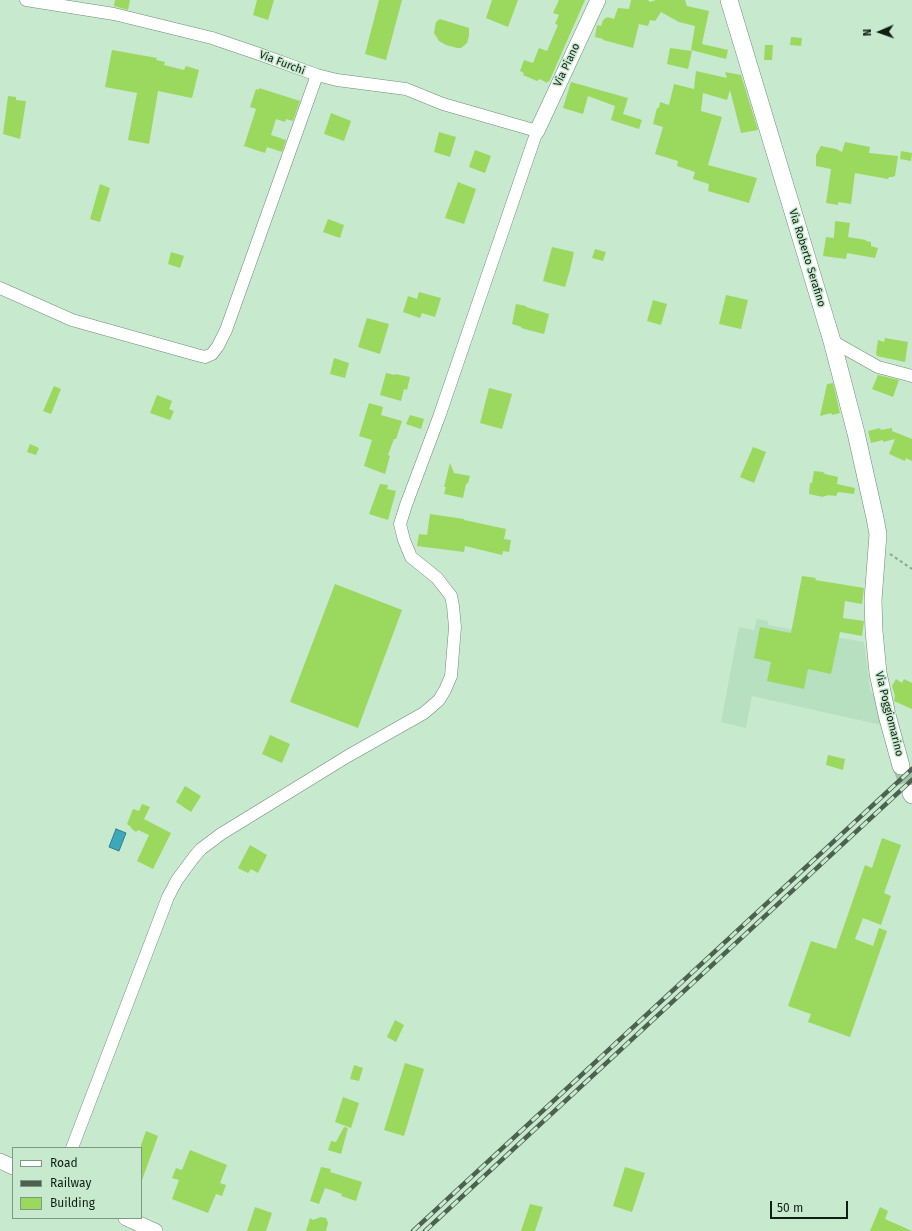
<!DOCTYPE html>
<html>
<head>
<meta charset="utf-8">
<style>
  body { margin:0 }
  #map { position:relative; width:912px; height:1231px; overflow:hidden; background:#c7e9ce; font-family:"Fira Sans",sans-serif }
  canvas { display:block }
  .legend { position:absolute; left:12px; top:1147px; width:130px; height:72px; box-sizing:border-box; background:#c7e9ce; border:1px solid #7e9884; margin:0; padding:5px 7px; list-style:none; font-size:12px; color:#111e14 }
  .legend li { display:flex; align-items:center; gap:8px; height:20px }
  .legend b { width:20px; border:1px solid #7e9884 }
  .north { position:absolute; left:860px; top:12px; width:40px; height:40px; -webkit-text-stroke:3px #c7e9ce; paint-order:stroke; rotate:268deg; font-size:11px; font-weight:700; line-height:16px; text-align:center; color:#111e14 }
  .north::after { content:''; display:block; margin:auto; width:14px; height:18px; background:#111e14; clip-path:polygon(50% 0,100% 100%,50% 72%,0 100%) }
  .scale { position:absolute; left:770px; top:1201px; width:78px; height:18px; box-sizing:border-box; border:2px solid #111e14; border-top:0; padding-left:5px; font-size:12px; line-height:14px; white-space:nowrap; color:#111e14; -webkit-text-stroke:3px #c7e9ce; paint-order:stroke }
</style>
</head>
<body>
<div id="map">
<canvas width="912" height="1231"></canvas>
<ul class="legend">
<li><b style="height:5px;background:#fff"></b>Road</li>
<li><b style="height:5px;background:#4d6151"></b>Railway</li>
<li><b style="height:11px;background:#9bd85e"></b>Building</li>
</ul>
<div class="north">N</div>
<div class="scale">50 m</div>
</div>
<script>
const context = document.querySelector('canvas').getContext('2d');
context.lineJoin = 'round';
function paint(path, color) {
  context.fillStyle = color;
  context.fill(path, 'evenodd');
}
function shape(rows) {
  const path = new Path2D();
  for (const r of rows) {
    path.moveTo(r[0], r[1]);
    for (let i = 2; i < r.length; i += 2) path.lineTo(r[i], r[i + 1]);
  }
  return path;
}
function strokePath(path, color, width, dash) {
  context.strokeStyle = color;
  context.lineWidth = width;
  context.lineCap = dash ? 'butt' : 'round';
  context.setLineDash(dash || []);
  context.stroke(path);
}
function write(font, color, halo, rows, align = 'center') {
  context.font = font + ' "Fira Sans",sans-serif';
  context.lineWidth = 3;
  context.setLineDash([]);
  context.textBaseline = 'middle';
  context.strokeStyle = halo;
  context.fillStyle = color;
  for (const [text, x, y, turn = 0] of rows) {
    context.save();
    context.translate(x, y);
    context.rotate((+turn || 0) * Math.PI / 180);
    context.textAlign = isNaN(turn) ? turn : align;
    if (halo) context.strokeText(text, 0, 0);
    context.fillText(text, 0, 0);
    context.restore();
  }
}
const built = shape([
  [757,619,768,621,768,625,864,642,870,690,875,698,881,725,752,696,746,728,721,722,739,627,754,630]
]);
const water = shape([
  [116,829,126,833,119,851,109,847,116,829]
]);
const building = shape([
  [115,0,130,0,128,10,114,6],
  [257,0,274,0,268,20,253,15],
  [379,0,402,0,386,60,365,54],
  [492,0,518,0,508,27,486,18],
  [559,0,585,0,549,82,548,81,547,83,540,79,537,81,523,75,524,73,520,71,524,60,533,63,539,48,547,51,558,25,555,24,559,15,553,13],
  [631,0,648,0,650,2,656,0,685,0,687,6,709,11,702,44,728,50,726,59,691,50,695,26,679,22,661,12,655,21,650,20,648,26,639,24,633,48,603,40,603,39,595,37,597,25,601,26,603,20,604,20,605,18,607,18,607,17,614,19,618,8,629,9],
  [440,19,469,28,469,36,467,43,461,48,457,48,446,45,439,41,434,33,436,22],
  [791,37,802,38,801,46,790,45],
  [765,45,773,45,772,60,764,60],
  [670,48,692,51,688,69,667,64],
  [112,50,157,58,156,60,165,62,164,65,184,70,186,66,199,70,192,98,158,91,149,144,128,140,137,93,105,87],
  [696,71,727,78,725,72,741,75,758,130,741,133,730,90,727,100,703,93,701,111,722,117,708,165,757,178,749,203,708,191,709,184,693,179,695,172,677,166,678,161,655,154,663,127,653,124,657,108,659,108,660,102,669,105,674,84,694,89],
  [571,82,628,98,623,114,642,120,639,129,611,120,615,106,588,96,583,114,563,108],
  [259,88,300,101,293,121,286,119,285,122,276,119,271,135,286,140,282,152,267,147,265,153,244,146,256,109,250,107,256,89,259,90],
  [8,96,16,97,16,100,26,101,20,139,3,134],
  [331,113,351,121,344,141,324,134],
  [439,132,456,137,450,157,434,152],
  [845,142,870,147,869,153,898,156,895,176,894,176,893,177,889,177,888,179,855,173,851,204,838,202,838,205,826,203,831,169,816,166,816,155,821,146,836,149,842,152],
  [475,150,491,156,485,173,469,167],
  [901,151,912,153,911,161,900,159],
  [458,182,476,189,464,224,445,218],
  [100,184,110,188,100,222,90,219],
  [328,219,344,225,340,238,323,232],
  [835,221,850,223,848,237,866,240,866,241,871,242,871,246,878,248,875,258,847,253,846,259,823,256,826,237,834,238],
  [552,247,574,252,570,270,565,287,543,281],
  [595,249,606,252,603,261,592,258],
  [171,252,184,256,180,268,168,264],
  [419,292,441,298,435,317,422,313,420,318,403,312,408,296,417,299],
  [726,295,748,300,741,329,719,324],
  [653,300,667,304,661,325,647,321],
  [516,304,526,306,526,307,549,314,544,334,521,328,522,327,512,324],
  [367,318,389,324,380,354,358,347],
  [885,338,908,342,905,362,877,356,876,353,878,340,884,342],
  [334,358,349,363,345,378,330,374],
  [386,373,395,375,395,374,410,377,407,390,404,389,401,401,380,395],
  [878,375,899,380,893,397,872,389],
  [833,383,840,413,832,415,831,413,820,416,827,384],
  [54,386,61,389,51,414,43,411],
  [489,388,512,394,502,429,480,423],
  [157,395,172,401,169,409,174,411,170,420,150,413],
  [369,403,383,407,381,415,402,421,396,439,394,439,388,455,390,456,385,474,364,466,372,440,359,436],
  [410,415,424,419,421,429,406,424],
  [880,428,881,430,892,428,892,431,912,439,912,461,906,458,905,461,889,454,895,439,883,442,883,440,871,443,868,431],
  [30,444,39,448,36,455,27,452],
  [753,447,766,452,754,483,740,477],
  [450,463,454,473,470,476,468,483,466,484,463,498,444,494,446,487,444,487],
  [814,471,823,472,825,474,838,477,837,484,855,488,854,494,838,492,836,496,827,495,827,496,824,496,823,497,809,494,810,483,812,483],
  [380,484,388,485,387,489,396,491,388,520,369,514],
  [430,514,464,519,464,520,506,529,504,539,511,540,509,552,503,551,502,555,465,546,464,552,417,546,419,534,427,535],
  [802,576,816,578,815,580,864,588,862,604,845,601,843,618,864,621,862,636,840,632,831,674,808,669,804,689,767,681,771,662,754,658,760,627,791,633],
  [335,584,402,610,358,728,290,702],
  [896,679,902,683,904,679,912,683,912,709,894,701,895,696,892,686],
  [270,735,290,744,282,763,262,754],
  [828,755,845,759,843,770,826,765],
  [185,786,201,796,191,812,176,802],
  [142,804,150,807,144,819,171,833,153,869,137,861,149,835,138,830,136,832,131,828,131,827,127,824,133,809,139,811],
  [882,838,901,845,884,893,891,896,881,925,863,918,855,939,873,946,879,928,887,931,850,1037,808,1022,811,1014,788,1006,811,941,836,949,865,865,872,868],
  [250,845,267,855,258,873,251,869,248,873,238,868],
  [395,1020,404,1025,396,1042,387,1037],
  [405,1063,424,1069,404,1136,384,1130],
  [354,1065,363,1068,359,1081,350,1079],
  [343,1097,359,1103,351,1128,335,1122],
  [344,1127,348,1128,341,1154,328,1150,331,1141,336,1142],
  [146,1131,158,1136,142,1180,141,1180,141,1145],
  [190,1150,227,1165,220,1183,226,1185,222,1196,216,1194,208,1213,172,1199,179,1180,172,1178,176,1168,182,1170],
  [321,1167,331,1169,330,1172,362,1182,356,1201,341,1196,342,1194,325,1188,319,1204,310,1201],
  [625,1167,645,1173,632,1212,613,1206],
  [530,1204,543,1207,535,1231,521,1231],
  [255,1207,272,1213,266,1231,247,1231],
  [880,1207,888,1211,885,1219,912,1231,870,1231],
  [321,1217,326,1218,328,1223,326,1231,306,1231,310,1218,313,1220]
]);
const secondaryTunnel = shape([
  [901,766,911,793]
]);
const path = shape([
  [890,554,912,569]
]);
const minor = shape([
  [26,0,114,14,212,38,262,55,317,75,337,80,406,89,443,104,537,131,439,417,406,505,400,524,404,540,411,557,437,578,451,596,453,606,455,627,451,676,445,690,439,700,424,713,348,756,221,834,201,849,194,857,177,880,168,897,72,1148],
  [0,288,72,320,197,355,205,357,212,354,218,346,226,330,317,75],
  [832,341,878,367,912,376]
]);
const tertiary = shape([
  [537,131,598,0],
  [0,1161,13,1167],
  [126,1218,155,1231]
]);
const secondary = shape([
  [729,0,832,341,856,433,875,518,878,534,873,600,874,631,878,673,887,715,901,766],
  [911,793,912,795]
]);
const rail = shape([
  [413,1231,912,769],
  [425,1231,912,780]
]);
const streetNames = [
  ["Via Furchi",282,63,21],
  ["Via Piano",567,65,-65],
  ["Via Roberto Serafino",807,258,73],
  ["Via Poggiomarino",889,714,76]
];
paint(built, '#b7e0c0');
paint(water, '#3da8bb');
strokePath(water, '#307f89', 1);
paint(building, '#9bd85e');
strokePath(secondaryTunnel, '#a3c0a9', 17, [17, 8]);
strokePath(minor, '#6d8c74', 13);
strokePath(tertiary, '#6d8c74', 16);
strokePath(secondary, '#6d8c74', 18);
strokePath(path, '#8aa590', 2, [3, 3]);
strokePath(minor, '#fff', 12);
strokePath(tertiary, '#fff', 15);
strokePath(secondary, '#fff', 17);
strokePath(rail, '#4d6151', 4.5);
strokePath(rail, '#c7e9ce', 3, [9]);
write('11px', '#111e14', '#c7e9ce', streetNames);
</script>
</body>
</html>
